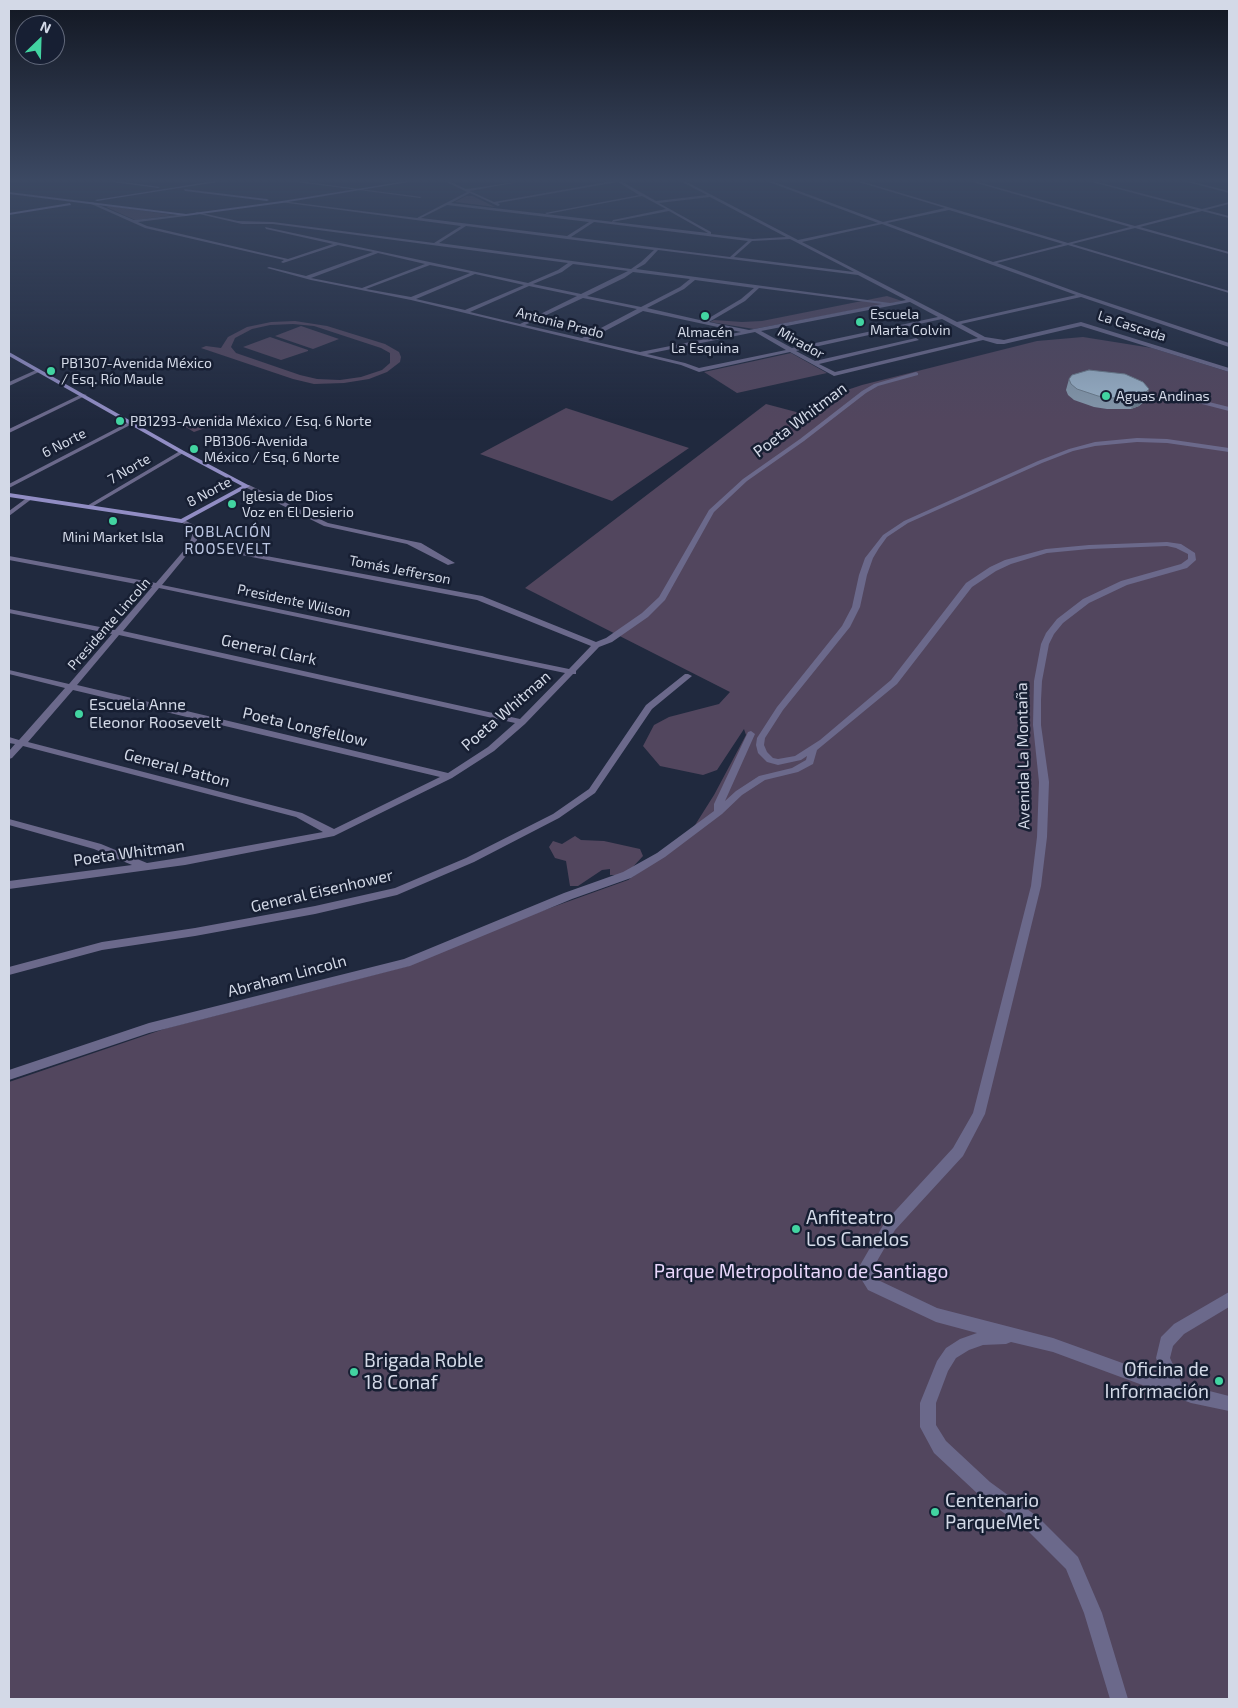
<!DOCTYPE html>
<html>
<head>
<meta charset="utf-8">
<style>
  body { margin:0 }
  #map { position:relative; width:1238px; height:1708px; overflow:hidden; background:#20293e; font-family:"Exo 2",sans-serif }
  canvas { display:block }
  .frame { position:absolute; inset:0; border:10px solid #d3d9e7; pointer-events:none }
  .north { position:absolute; left:15px; top:15px; width:50px; height:50px; box-sizing:border-box; background:#171f33; border:1px solid #62697b; border-radius:50%; rotate:24deg; font-size:14px; font-weight:700; line-height:20px; text-align:center; color:#d3d9e7 }
  .north::after { content:''; display:block; margin:auto; width:18px; height:22px; background:#42d4a1; clip-path:polygon(50% 0,100% 100%,50% 72%,0 100%) }
</style>
</head>
<body>
<div id="map">
<canvas width="1238" height="1708"></canvas>
<div class="frame"></div>
<div class="north">N</div>
</div>
<script>
const context = document.querySelector('canvas').getContext('2d');
context.lineJoin = 'round';
function paint(path, color) {
  context.fillStyle = color;
  context.fill(path, 'evenodd');
}
function shape(rows) {
  const path = new Path2D();
  for (const r of rows) {
    path.moveTo(r[0], r[1]);
    for (let i = 2; i < r.length; i += 2) path.lineTo(r[i], r[i + 1]);
  }
  return path;
}
function strokePath(path, color, width, dash) {
  context.strokeStyle = color;
  context.lineWidth = width;
  context.lineCap = dash ? 'butt' : 'round';
  context.setLineDash(dash || []);
  context.stroke(path);
}
function write(font, color, halo, rows, align = 'center') {
  context.font = font + ' "Exo 2",sans-serif';
  context.lineWidth = 5;
  context.setLineDash([]);
  context.textBaseline = 'middle';
  context.strokeStyle = halo;
  context.fillStyle = color;
  for (const [text, x, y, turn = 0] of rows) {
    context.save();
    context.translate(x, y);
    context.rotate((+turn || 0) * Math.PI / 180);
    context.textAlign = isNaN(turn) ? turn : align;
    if (halo) context.strokeText(text, 0, 0);
    context.fillText(text, 0, 0);
    context.restore();
  }
}
const green = shape([
  [466,196,473,196,495,207,455,202],
  [109,206,174,215,175,215,135,220,106,207],
  [887,296,902,301,754,329,710,322,714,320,742,322,762,321],
  [295,321,327,326,385,344,399,352,401,357,400,362,387,372,369,379,344,383,314,384,293,379,201,348,206,346,221,348,228,337,247,327,271,322],
  [293,324,314,326,381,348,390,353,390,363,382,370,361,377,340,380,317,379,300,375,236,353,231,347,235,338,252,329,270,325],
  [301,326,339,339,313,349,275,336],
  [270,337,308,350,308,351,281,360,243,347],
  [1083,337,1152,348,1229,372,1229,1699,9,1699,9,1082,167,1028,408,966,525,917,628,880,685,841,714,795,746,735,744,729,717,770,703,775,660,766,643,746,654,725,669,717,719,704,730,692,525,588,766,404,800,413,847,390,862,385,1037,341],
  [791,353,827,373,737,393,704,372],
  [566,408,689,448,612,501,480,454],
  [218,415,228,420,194,432,184,426],
  [575,836,581,840,604,841,640,849,643,856,631,869,618,875,610,875,610,869,602,870,578,886,570,886,566,861,555,858,549,847,553,841,562,844]
]);
const street = shape([
  [9,181,14,181,9,183,9,181],
  [288,181,299,181,422,197,420,198,288,181],
  [444,181,449,181,466,189,524,181,470,191,494,202,612,181,621,181,656,201,707,195,680,181,685,181,798,240,878,223,766,181,772,181,883,222,945,208,855,181,861,181,1068,243,1130,227,969,181,975,181,1135,226,1197,210,1088,181,1094,181,1202,209,1229,202,1229,204,1206,210,1229,216,1229,218,1202,211,1140,227,1229,252,1229,254,1135,228,1072,244,1229,291,1229,293,1068,245,997,263,1082,294,1229,343,1229,347,1081,297,961,324,985,337,1004,340,1081,322,1229,368,1229,372,1081,326,1004,344,997,344,983,340,834,376,790,352,699,372,681,365,411,300,311,280,267,268,269,267,306,276,373,252,338,245,283,263,281,262,284,260,145,228,89,203,92,202,134,220,187,214,186,216,138,222,147,226,288,259,333,244,266,229,265,227,528,283,558,270,568,263,273,224,242,224,195,213,197,212,238,221,273,222,434,243,461,226,280,202,282,201,417,218,467,192,444,181],
  [618,182,639,195,545,213,547,214,642,196,666,209,613,220,612,222,669,211,708,233,451,203,470,193,498,206,500,205,498,203,618,182],
  [710,197,786,237,753,239,711,234,711,232,659,203,710,197],
  [447,205,589,222,567,236,421,218,447,205],
  [949,210,1063,244,993,262,887,223,949,210],
  [594,222,748,241,730,257,571,237,594,222],
  [882,224,990,264,1076,295,957,322,802,242,882,224],
  [466,226,567,239,654,250,641,262,631,269,439,243,466,226],
  [790,239,854,272,734,257,752,241,790,239],
  [658,250,858,275,906,300,890,303,636,269,645,264,658,250],
  [378,253,425,264,362,288,311,278,378,253],
  [573,264,628,271,581,294,533,284,562,272,573,264],
  [430,265,470,273,411,297,366,289,430,265],
  [633,272,690,279,680,287,641,307,587,296,624,278,633,272],
  [475,274,524,285,465,310,416,299,475,274],
  [695,280,754,288,741,299,704,321,647,308,684,289,695,280],
  [529,286,577,296,520,324,470,312,529,286],
  [759,288,882,304,749,330,709,322,745,301,759,288],
  [583,298,637,309,582,338,525,325,583,298],
  [910,302,938,317,792,348,761,331,910,302],
  [643,311,741,332,640,352,588,340,643,311],
  [942,319,978,338,835,372,819,364,919,340,916,338,815,361,796,351,942,319],
  [755,332,786,350,699,368,685,363,647,354,755,332],
  [1183,181,1190,181,1229,191,1229,193,1183,181],
  [36,370,41,371,9,386,9,382,36,370],
  [916,372,918,373,918,375,878,386,866,393,804,441,747,481,714,512,665,600,648,617,612,642,599,647,576,671,576,674,573,674,525,724,494,751,452,778,334,836,185,865,9,889,9,881,132,865,94,849,9,825,9,819,101,844,147,863,185,857,323,832,296,817,23,746,12,758,9,759,9,751,15,744,9,743,9,737,19,740,65,688,9,674,9,670,69,684,112,634,9,613,9,609,115,630,152,587,9,560,9,556,156,583,186,548,191,539,193,532,190,527,179,521,182,519,196,526,199,532,196,543,482,596,596,642,606,638,642,613,659,597,709,510,743,479,800,439,862,391,874,384,916,372],
  [194,546,477,600,591,646,569,669,162,585,194,546],
  [159,588,565,673,520,719,123,631,159,588],
  [119,635,515,723,488,747,448,773,77,685,119,635],
  [73,690,440,777,334,829,302,813,28,742,73,690],
  [1169,392,1229,407,1229,411,1167,395,1167,393,1169,392],
  [82,394,87,395,9,433,9,429,82,394],
  [129,422,134,423,9,488,9,484,129,422],
  [1137,438,1167,439,1229,448,1229,452,1167,443,1137,442,1095,446,1073,451,1042,463,908,523,887,537,879,548,873,558,867,575,860,607,850,627,783,710,765,738,764,745,767,752,773,758,778,759,795,756,820,740,891,680,966,583,990,567,1005,560,1046,549,1089,545,1167,542,1181,544,1195,553,1196,560,1187,568,1127,585,1089,603,1063,623,1054,634,1049,644,1042,681,1041,700,1041,725,1049,782,1047,837,1041,886,985,1114,963,1156,895,1230,873,1268,874,1275,878,1280,937,1308,1053,1338,1164,1378,1156,1358,1161,1337,1174,1324,1229,1292,1229,1307,1184,1334,1173,1346,1170,1358,1182,1384,1229,1396,1229,1411,1191,1403,1053,1352,1011,1342,1006,1344,983,1345,969,1350,956,1358,948,1371,936,1403,936,1425,946,1441,990,1482,1038,1517,1078,1557,1102,1613,1128,1699,1110,1699,1084,1613,1066,1569,1026,1529,978,1494,934,1453,920,1427,920,1403,937,1361,946,1348,960,1339,977,1333,936,1322,868,1290,860,1277,859,1267,885,1222,953,1148,973,1113,1031,886,1037,837,1039,782,1033,725,1034,681,1041,644,1046,633,1057,619,1083,599,1121,581,1181,564,1188,559,1188,554,1176,548,1167,546,1089,549,1047,553,1011,564,996,571,972,587,897,684,817,750,813,764,798,772,765,780,742,795,722,814,665,857,631,878,572,899,410,966,149,1033,9,1080,9,1070,149,1023,404,959,564,893,623,872,657,853,714,811,714,804,748,732,751,731,755,734,725,801,736,791,759,776,792,768,806,760,807,756,801,760,778,765,767,762,758,753,756,745,757,738,777,707,842,626,852,607,859,575,865,558,883,535,904,521,1038,461,1069,449,1095,442,1137,438],
  [180,451,185,452,90,508,85,507,180,451],
  [245,485,249,485,328,523,411,541,421,543,455,563,448,565,407,544,324,526,245,487,245,485],
  [28,497,33,498,9,516,9,511,28,497],
  [685,674,688,674,692,676,652,709,595,793,559,818,474,862,397,895,315,914,195,936,102,950,9,975,9,967,102,942,195,928,315,906,395,888,466,858,553,814,589,789,646,705,685,674]
]);
const secondary = shape([
  [105,181,117,181,160,187,158,188,105,181],
  [214,181,224,181,97,201,95,200,214,181],
  [406,181,415,181,282,203,186,216,9,194,9,192,186,214,282,201,406,181],
  [184,189,267,199,269,200,267,201,185,191,184,189],
  [70,203,71,205,9,215,9,213,70,203],
  [9,352,184,451,250,486,182,523,9,497,9,493,181,519,242,486,180,453,9,356,9,352]
]);
const wall = shape([
  [1069,379,1146,400,1139,406,1131,409,1107,409,1094,407,1074,400,1068,395,1066,390]
]);
const shadedWall = shape([
  [1149,389,1146,400,1139,406,1131,409,1134,397]
]);
const building = shape([
  [1089,370,1125,374,1143,382,1149,389,1143,395,1134,397,1111,398,1098,396,1077,389,1071,384,1069,379,1072,375,1089,370]
]);
const markers = [
  [705,316,5,"#42d4a1"],
  [860,322,5,"#42d4a1"],
  [51,371,5,"#42d4a1"],
  [1106,396,5,"#42d4a1"],
  [120,421,5,"#42d4a1"],
  [194,449,5,"#42d4a1"],
  [232,504,5,"#42d4a1"],
  [113,521,5,"#42d4a1"],
  [79,714,5,"#42d4a1"],
  [796,1229,5,"#42d4a1"],
  [354,1372,5,"#42d4a1"],
  [1219,1381,5,"#42d4a1"],
  [935,1512,5,"#42d4a1"]
];
const farPoinames = [
  ["Escuela",870,314],
  ["Marta Colvin",870,330],
  ["Almacén",705,332,"center"],
  ["La Esquina",705,348,"center"],
  ["PB1307-Avenida México",61,363],
  ["/ Esq. Río Maule",61,379],
  ["Aguas Andinas",1116,396],
  ["PB1293-Avenida México / Esq. 6 Norte",130,421],
  ["PB1306-Avenida",204,441],
  ["México / Esq. 6 Norte",204,457],
  ["Iglesia de Dios",242,496],
  ["Voz en El Desierio",242,512],
  ["Mini Market Isla",113,537,"center"]
];
const farStreetnames = [
  ["Antonia Prado",560,323,14],
  ["La Cascada",1132,326,18],
  ["Mirador",801,343,29],
  ["6 Norte",64,443,-27],
  ["7 Norte",129,469,-30],
  ["8 Norte",209,492,-28],
  ["Tomás Jefferson",400,570,11],
  ["Presidente Wilson",294,601,12],
  ["Presidente Lincoln",109,624,-49]
];
const farNeighbourhoodnames = [
  ["POBLACIÓN",228,532],
  ["ROOSEVELT",228,549]
];
const streetNames = [
  ["Poeta Whitman",800,420,-37],
  ["General Clark",269,650,12],
  ["Poeta Whitman",506,711,-41],
  ["Poeta Longfellow",305,727,13],
  ["Avenida La Montaña",1023,756,-91],
  ["General Patton",177,768,15],
  ["Poeta Whitman",129,853,-8],
  ["General Eisenhower",322,891,-13],
  ["Abraham Lincoln",287,976,-15]
];
const poiNames = [
  ["Escuela Anne",89,705],
  ["Eleonor Roosevelt",89,723]
];
const nearPoinames = [
  ["Anfiteatro",806,1218],
  ["Los Canelos",806,1240],
  ["Brigada Roble",364,1361],
  ["18 Conaf",364,1383],
  ["Oficina de",1209,1370,"right"],
  ["Información",1209,1392,"right"],
  ["Centenario",945,1501],
  ["ParqueMet",945,1523]
];
const nearParknames = [
  ["Parque Metropolitano de Santiago",801,1272]
];
paint(green, '#52465e');
paint(street, '#6b698b');
paint(secondary, '#918dc4');
paint(wall, '#8497aa');
paint(shadedWall, '#6b7b8b');
paint(building, '#99b0c6');
strokePath(building, '#6b7b8b', 1);
const sky = context.createLinearGradient(0, 0, 0, 420);
sky.addColorStop(0, '#121722');
sky.addColorStop(0.43, '#3c4963');
sky.addColorStop(1, '#3c496300');
context.fillStyle = sky;
context.fillRect(0, 0, 1238, 420);
for (const [x, y, r, color] of markers) {
  const dot = new Path2D();
  dot.arc(x, y, r, 0, 2 * Math.PI);
  context.fillStyle = color;
  context.fill(dot);
  strokePath(dot, '#171f33', 2);
}
write('14px', '#d3d9e7', '#171f33', farPoinames, 'left');
write('14px', '#d3d9e7', '#171f33', farStreetnames);
context.letterSpacing = '1px';
write('15px', '#bbc6e2', '#171f33', farNeighbourhoodnames);
context.letterSpacing = '0px';
write('16px', '#d3d9e7', '#171f33', streetNames);
write('16px', '#d3d9e7', '#171f33', poiNames, 'left');
write('19px', '#d3d9e7', '#171f33', nearPoinames, 'left');
write('19px', '#e9d7fc', '#171f33', nearParknames);
</script>
</body>
</html>
